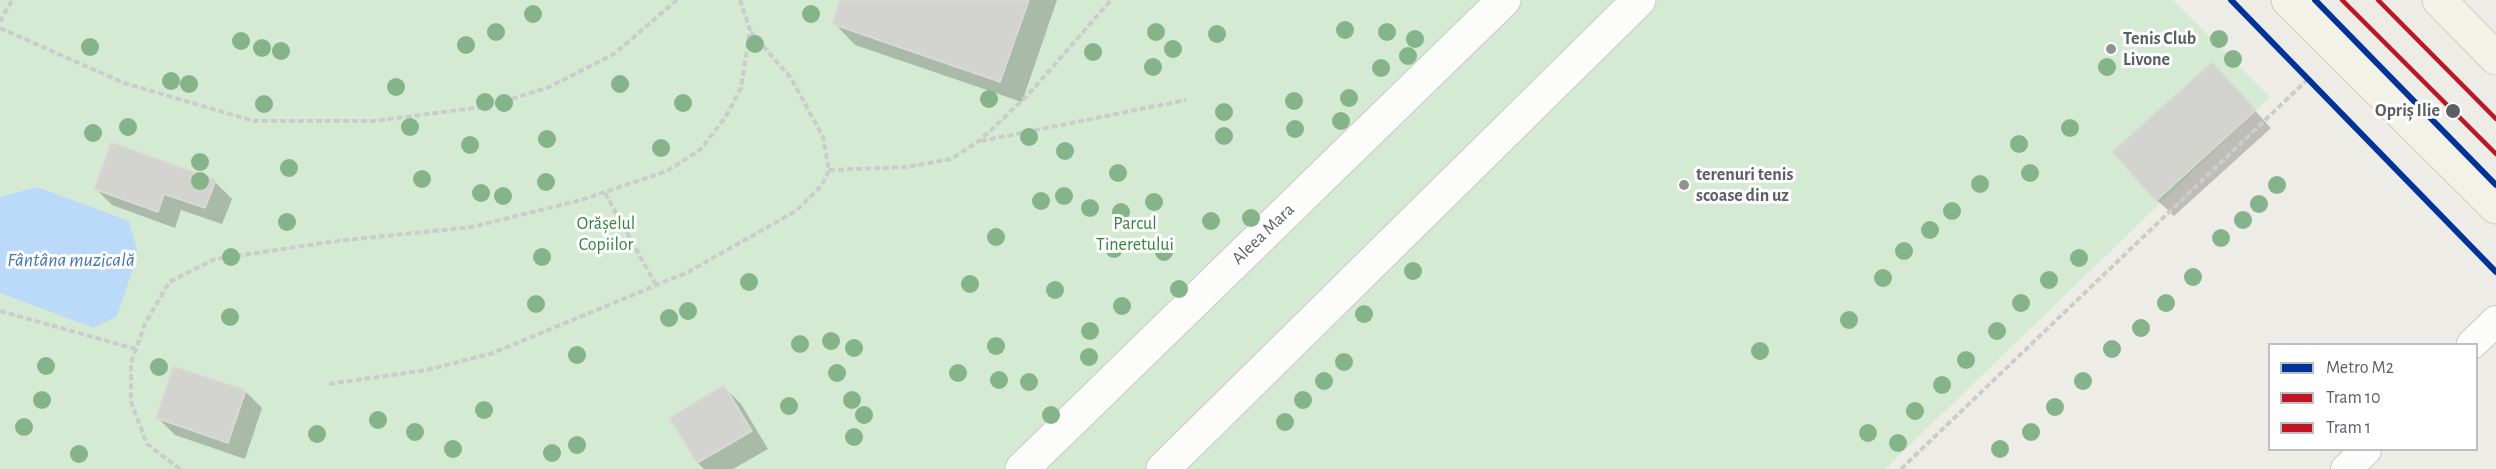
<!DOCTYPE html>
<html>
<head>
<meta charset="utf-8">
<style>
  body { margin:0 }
  #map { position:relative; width:2496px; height:469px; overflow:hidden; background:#edece7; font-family:"Alegreya Sans",sans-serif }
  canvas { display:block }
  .legend { position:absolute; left:2268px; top:343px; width:210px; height:108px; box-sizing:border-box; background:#fff; border:2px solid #bebfc2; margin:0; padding:8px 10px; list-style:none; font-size:18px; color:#5c6066 }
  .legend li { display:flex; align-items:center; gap:12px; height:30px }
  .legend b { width:30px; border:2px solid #bebfc2 }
</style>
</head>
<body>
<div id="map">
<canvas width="2496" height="469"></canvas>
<ul class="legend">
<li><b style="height:8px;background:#039"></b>Metro M2</li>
<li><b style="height:8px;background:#be1622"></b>Tram 10</li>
<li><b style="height:8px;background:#be1622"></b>Tram 1</li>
</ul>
</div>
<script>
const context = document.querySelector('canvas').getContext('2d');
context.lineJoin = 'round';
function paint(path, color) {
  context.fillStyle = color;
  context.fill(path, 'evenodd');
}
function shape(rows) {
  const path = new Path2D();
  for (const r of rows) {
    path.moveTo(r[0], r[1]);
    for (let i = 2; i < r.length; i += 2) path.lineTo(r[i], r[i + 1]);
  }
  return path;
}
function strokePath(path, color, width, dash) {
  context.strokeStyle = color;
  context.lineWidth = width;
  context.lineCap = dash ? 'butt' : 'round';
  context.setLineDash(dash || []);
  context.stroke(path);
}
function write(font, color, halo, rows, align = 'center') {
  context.font = font + ' "Alegreya Sans",sans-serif';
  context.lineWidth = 6;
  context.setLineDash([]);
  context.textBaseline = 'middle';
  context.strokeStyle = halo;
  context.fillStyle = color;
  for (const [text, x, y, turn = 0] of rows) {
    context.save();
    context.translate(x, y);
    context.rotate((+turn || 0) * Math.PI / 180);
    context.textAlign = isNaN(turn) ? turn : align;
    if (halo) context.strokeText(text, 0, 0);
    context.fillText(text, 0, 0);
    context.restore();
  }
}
const green = shape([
  [0,0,2173,0,2270,97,1885,469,0,469]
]);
const water = shape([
  [37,187,129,221,138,254,117,316,94,328,0,293,0,197]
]);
const shadow = shape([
  [842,0,1057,0,1022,102,855,45,834,23],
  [2228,81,2271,128,2174,216,2157,200],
  [215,182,232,199,222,224,181,210,175,228,112,205,95,188],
  [724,387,741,404,768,449,733,469,704,469,698,463],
  [245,391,262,408,245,459,175,435,158,418]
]);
const building = shape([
  [840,0,1029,0,1000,82,832,24,840,0],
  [2212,62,2256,110,2156,201,2112,152,2212,62],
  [111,142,216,180,205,208,164,194,158,212,94,189,111,142],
  [173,366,246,390,228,443,156,418,173,366],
  [724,385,752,431,697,463,669,418,724,385]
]);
const path = shape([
  [0,22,12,0],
  [0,28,124,83,254,121,374,121,490,106,549,87,614,54,677,0],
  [981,141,1186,100],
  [829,170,907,167,951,159,979,141,1028,95,1111,0],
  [605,193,656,285],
  [0,311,136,349],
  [329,384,427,370,493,353,688,272,796,211,822,185,829,170,823,137,791,78,750,31],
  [180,469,147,444,131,402,131,363,145,324,169,282,215,259,337,241,472,227,581,200,667,171,700,150,725,118,741,88,750,30,740,0],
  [1901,469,2308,79]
]);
const service = shape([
  [2472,344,2496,321],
  [2346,469,2366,450]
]);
const pedestrian = shape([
  [1022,469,1504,0],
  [1163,469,1639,0]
]);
const primary = shape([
  [2288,0,2496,207],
  [2439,0,2496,58]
]);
const tram1 = shape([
  [2342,0,2496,154]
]);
const tram2 = shape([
  [2378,0,2496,119]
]);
const metro1 = shape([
  [2231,0,2496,272],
  [2315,0,2496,185]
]);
const trees = [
  [533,14],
  [811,14],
  [1345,30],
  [496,32],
  [1156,32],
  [1387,32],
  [1217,34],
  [1415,39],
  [2219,39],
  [241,41],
  [755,44],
  [466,45],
  [90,47],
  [262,48],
  [1173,49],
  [281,51],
  [1093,52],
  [1408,56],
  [2233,59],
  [1153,67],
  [2107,67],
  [1381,68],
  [171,81],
  [189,84],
  [620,84],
  [396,87],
  [1349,98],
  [989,99],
  [1294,101],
  [485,102],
  [504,103],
  [683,103],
  [264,104],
  [1224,112],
  [1341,121],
  [128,127],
  [410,127],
  [2070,128],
  [1295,129],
  [93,133],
  [1224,136],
  [1029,137],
  [547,139],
  [2019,144],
  [470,145],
  [661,148],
  [1065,151],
  [200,162],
  [289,168],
  [1118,173],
  [2030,173],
  [422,179],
  [200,181],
  [546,182],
  [1980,184],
  [2277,185],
  [481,193],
  [503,196],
  [1064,196],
  [1041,201],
  [1154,202],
  [2259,204],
  [1090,208],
  [1952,211],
  [1121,212],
  [1251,218],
  [2243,220],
  [1211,221],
  [287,222],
  [1930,230],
  [996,237],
  [2221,238],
  [1114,249],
  [1904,251],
  [1164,252],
  [231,257],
  [542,257],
  [2079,258],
  [1413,271],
  [2193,277],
  [1883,278],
  [2049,280],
  [749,282],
  [970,284],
  [1179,289],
  [1055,290],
  [2021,303],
  [2166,303],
  [536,304],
  [1122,306],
  [688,311],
  [1364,314],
  [230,317],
  [669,318],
  [1849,320],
  [2141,328],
  [1090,331],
  [1997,331],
  [831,341],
  [800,344],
  [996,346],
  [854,348],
  [2112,349],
  [1760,351],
  [577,355],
  [1089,357],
  [1966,360],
  [1344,362],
  [46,366],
  [159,367],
  [837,373],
  [958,373],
  [999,380],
  [1324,381],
  [2083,381],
  [1029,382],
  [1942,385],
  [42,400],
  [852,400],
  [1303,400],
  [789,406],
  [2055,407],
  [484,410],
  [1915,411],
  [864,415],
  [1051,415],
  [378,420],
  [1285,422],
  [24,427],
  [415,432],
  [2031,432],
  [1868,433],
  [317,434],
  [854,437],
  [1898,443],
  [577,445],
  [453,449],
  [2000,449],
  [552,453],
  [79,454]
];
const markers = [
  [2111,49,6,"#8f9193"],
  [2453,111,8,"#5c6066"],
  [1684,185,6,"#8f9193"]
];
const poiNames = [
  ["Tenis Club",2123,39],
  ["Livone",2123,60],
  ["terenuri tenis",1696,175],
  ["scoase din uz",1696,196]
];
const stopNames = [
  ["Opriș Ilie",2440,111]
];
const parkNames = [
  ["Orășelul",606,224],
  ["Copiilor",606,245],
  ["Parcul",1135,224],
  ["Tineretului",1135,245]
];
const streetNames = [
  ["Aleea Mara",1263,234,-44]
];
const waterNames = [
  ["Fântâna muzicală",71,260]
];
paint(green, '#d4ead3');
paint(water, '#bbd9f8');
paint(shadow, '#0003');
paint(building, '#d3d3d0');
strokePath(building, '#dcdbd6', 1.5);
strokePath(service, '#cacac9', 32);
strokePath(pedestrian, '#cacac9', 35);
strokePath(primary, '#d5ceb4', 35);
strokePath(path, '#c9cdcb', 4, [6, 3]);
strokePath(service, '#fcfcfb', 30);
strokePath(pedestrian, '#fcfcfb', 33);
strokePath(primary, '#f3f2e8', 33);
strokePath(tram1, '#be1622', 4.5);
strokePath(tram2, '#be1622', 4.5);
strokePath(metro1, '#039', 6);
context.fillStyle = '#86b48a';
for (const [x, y] of trees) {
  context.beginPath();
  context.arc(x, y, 9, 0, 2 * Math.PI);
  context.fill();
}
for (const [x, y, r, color] of markers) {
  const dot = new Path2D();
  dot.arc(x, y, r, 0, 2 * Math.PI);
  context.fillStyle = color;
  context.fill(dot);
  strokePath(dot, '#fff', 2);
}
write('bold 18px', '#5c6066', '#fff', poiNames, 'left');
write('bold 18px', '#5c6066', '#fff', stopNames, 'right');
write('18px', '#32863d', '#fff', parkNames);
write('18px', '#5c6066', '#fff', streetNames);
write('italic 20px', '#4074be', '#fff', waterNames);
</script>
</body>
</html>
